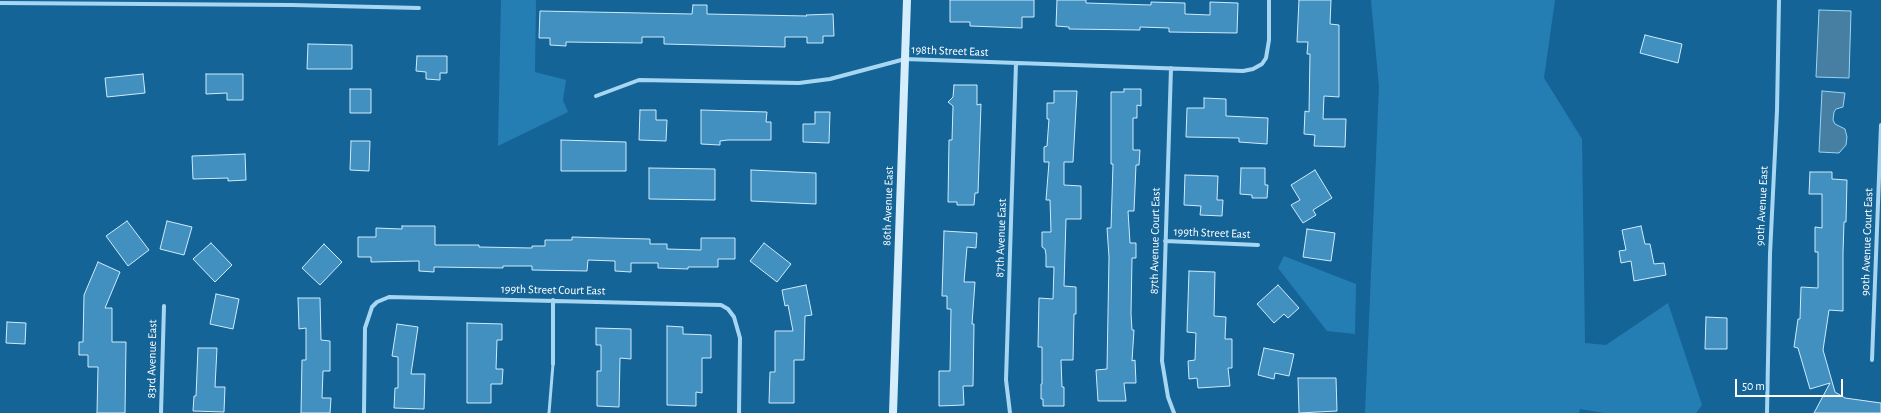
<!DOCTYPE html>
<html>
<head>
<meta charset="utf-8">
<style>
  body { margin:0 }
  #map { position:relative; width:1881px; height:413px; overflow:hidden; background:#156497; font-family:"Alegreya Sans",sans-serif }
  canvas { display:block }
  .scale { position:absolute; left:1735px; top:379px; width:108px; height:18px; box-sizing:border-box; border:2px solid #fff; border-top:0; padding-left:5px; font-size:12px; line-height:14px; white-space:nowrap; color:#fff; -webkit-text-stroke:3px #156497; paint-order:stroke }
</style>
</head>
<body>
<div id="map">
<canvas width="1881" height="413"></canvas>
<div class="scale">50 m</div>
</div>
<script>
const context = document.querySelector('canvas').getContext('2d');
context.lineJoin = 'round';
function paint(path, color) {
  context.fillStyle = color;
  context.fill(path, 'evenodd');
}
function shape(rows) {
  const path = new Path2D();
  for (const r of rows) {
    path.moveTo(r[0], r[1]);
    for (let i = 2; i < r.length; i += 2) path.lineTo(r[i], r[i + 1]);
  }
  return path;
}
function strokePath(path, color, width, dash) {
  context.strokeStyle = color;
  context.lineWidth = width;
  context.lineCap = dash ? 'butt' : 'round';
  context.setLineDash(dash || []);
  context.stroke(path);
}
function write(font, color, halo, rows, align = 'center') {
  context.font = font + ' "Alegreya Sans",sans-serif';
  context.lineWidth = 4;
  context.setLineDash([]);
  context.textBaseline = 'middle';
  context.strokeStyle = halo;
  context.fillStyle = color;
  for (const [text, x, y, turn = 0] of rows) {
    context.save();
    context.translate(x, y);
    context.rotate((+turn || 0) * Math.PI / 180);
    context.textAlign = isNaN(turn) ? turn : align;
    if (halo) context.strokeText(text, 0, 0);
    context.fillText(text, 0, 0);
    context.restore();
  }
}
const green = shape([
  [501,0,536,0,535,72,566,80,563,100,568,112,498,146],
  [1371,0,1555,0,1544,78,1582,139,1585,343,1606,345,1668,303,1702,405,1696,413,1604,413,1580,409,1579,413,1365,413,1379,87],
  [1284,256,1356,284,1355,334,1327,331,1278,268]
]);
const water = shape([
  [1819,10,1851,11,1849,78,1816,77,1819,10],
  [1822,91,1845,93,1843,107,1836,109,1834,112,1833,120,1835,124,1845,129,1847,137,1846,145,1839,153,1819,152,1822,91]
]);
const building = shape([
  [950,0,1034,0,1034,17,1022,17,1022,28,970,26,970,22,950,22,950,0],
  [1057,0,1086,0,1086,3,1151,5,1151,2,1185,3,1185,14,1210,15,1210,2,1238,3,1237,33,1169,32,1169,28,1140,27,1140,30,1069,29,1069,27,1056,26,1057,0],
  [1299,0,1331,0,1330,24,1339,25,1339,97,1324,96,1323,119,1346,119,1345,147,1314,146,1315,135,1304,134,1305,111,1309,112,1310,54,1307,54,1308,42,1297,42,1299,0],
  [693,5,707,5,707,14,807,16,806,15,833,14,834,36,823,36,823,43,807,43,807,37,785,37,785,47,664,44,664,37,642,37,642,43,566,42,566,46,550,45,550,38,539,38,540,11,692,14,693,5],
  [1645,35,1682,44,1678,63,1640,53,1645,35],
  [308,44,352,45,352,69,307,69,308,44],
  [417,56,447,56,447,73,440,73,440,80,426,79,426,72,416,71,417,56],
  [143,74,145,93,107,97,105,78,143,74],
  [206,74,243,74,243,100,227,100,227,93,206,94,206,74],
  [954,85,977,85,977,105,981,104,978,193,975,193,974,205,957,205,957,202,948,202,949,140,952,140,953,106,948,102,953,97,954,85],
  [350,89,371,89,371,113,350,113,350,89],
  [1124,89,1141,89,1141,106,1137,105,1137,118,1133,118,1133,150,1140,150,1139,165,1136,165,1134,211,1128,211,1130,243,1136,243,1136,258,1132,258,1131,314,1132,330,1134,330,1132,361,1135,360,1136,383,1124,383,1126,401,1098,401,1096,370,1107,369,1109,257,1107,228,1111,228,1113,164,1111,164,1111,92,1124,92,1124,89],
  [1054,91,1077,91,1073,162,1064,162,1064,185,1081,186,1081,219,1066,219,1064,286,1076,287,1076,314,1074,314,1073,360,1061,360,1062,387,1064,387,1064,406,1043,406,1043,399,1041,399,1041,384,1042,384,1042,347,1038,347,1039,298,1053,299,1054,267,1046,267,1046,255,1045,249,1042,247,1042,232,1051,232,1050,200,1046,200,1049,162,1044,162,1044,147,1047,146,1049,119,1047,119,1047,103,1054,103,1054,91],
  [1204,98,1226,99,1226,116,1268,118,1267,144,1239,142,1239,138,1186,137,1187,108,1204,108,1204,98],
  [640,110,656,110,656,120,667,120,666,141,639,140,640,110],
  [701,110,767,112,766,122,771,122,771,140,728,140,720,141,720,145,701,144,701,110],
  [815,112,830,112,829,143,803,142,803,124,815,124,815,112],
  [561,140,626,142,626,171,561,171,561,140],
  [351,141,370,141,369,171,350,170,351,141],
  [245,154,246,180,228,181,228,178,193,179,192,156,245,154],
  [649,168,715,169,715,200,649,199,649,168],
  [1241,168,1265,168,1265,185,1268,185,1267,198,1252,198,1252,195,1240,194,1241,168],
  [751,170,816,173,816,204,751,201,751,170],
  [1315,170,1332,198,1313,210,1316,215,1303,223,1291,205,1300,200,1291,185,1315,170],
  [1810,172,1832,172,1832,179,1847,180,1846,222,1844,222,1843,253,1843,311,1829,310,1823,350,1835,392,1845,398,1881,403,1881,413,1814,413,1830,383,1810,389,1798,348,1794,347,1798,319,1800,319,1801,287,1818,288,1818,252,1815,252,1815,227,1822,228,1822,194,1809,194,1810,172],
  [1185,175,1218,176,1217,200,1223,200,1222,216,1200,215,1201,206,1184,205,1185,175],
  [127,221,149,250,128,266,106,236,127,221],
  [167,221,192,227,184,255,160,249,167,221],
  [402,226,435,226,435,245,479,245,479,247,532,248,532,246,545,246,545,240,572,240,572,237,607,238,650,239,650,244,667,244,667,249,701,250,701,238,735,238,735,259,718,259,718,267,688,267,688,269,658,268,658,263,631,263,631,272,615,271,615,261,588,260,587,271,532,270,532,266,503,266,503,268,434,267,434,272,419,271,419,261,371,262,371,257,358,257,358,237,376,237,376,228,402,229,402,226],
  [1641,226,1645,244,1650,244,1654,264,1664,263,1666,275,1634,281,1631,261,1621,263,1619,251,1626,250,1622,230,1641,226],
  [1307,229,1335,233,1331,261,1303,257,1307,229],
  [944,231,977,233,976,248,967,247,964,282,975,282,972,324,974,324,973,386,963,386,964,405,939,406,939,371,950,371,951,309,947,309,947,296,942,296,944,231],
  [211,243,232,265,215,282,193,259,211,243],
  [764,243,791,264,777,282,750,261,764,243],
  [324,244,342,262,320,285,302,268,324,244],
  [98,262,120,272,105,308,112,308,112,342,126,342,125,413,97,413,98,367,88,367,88,355,79,355,79,342,83,342,84,295,98,262],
  [1189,271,1215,272,1214,316,1226,317,1225,339,1232,339,1232,368,1228,368,1230,386,1198,388,1197,378,1189,379,1188,361,1195,360,1196,333,1187,332,1189,271],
  [806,285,812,315,805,316,804,360,794,360,794,403,769,403,770,372,775,372,775,331,793,331,788,305,785,306,782,290,806,285],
  [1278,285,1299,308,1288,318,1284,314,1274,323,1257,304,1278,285],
  [216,294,239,299,233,329,210,324,216,294],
  [298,298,320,298,321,340,330,341,330,371,323,371,322,398,331,398,330,413,301,413,302,360,306,360,306,328,299,329,298,298],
  [1706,317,1727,318,1727,349,1705,349,1706,317],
  [7,322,26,323,25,344,6,343,7,322],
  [467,323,502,324,502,340,497,340,496,369,503,369,502,384,491,384,491,403,467,403,467,323],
  [397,324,418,327,411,374,425,374,424,409,394,408,395,388,398,388,398,357,392,356,397,324],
  [667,326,683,327,683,334,711,335,711,358,702,358,702,393,696,392,696,406,667,405,667,326],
  [596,328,631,329,631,359,620,358,619,407,597,406,597,371,601,371,601,345,596,345,596,328],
  [198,348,217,348,215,387,225,387,224,412,193,411,194,396,196,396,198,348],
  [1264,348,1294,354,1289,376,1275,373,1274,379,1258,375,1264,348],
  [1298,378,1336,378,1337,411,1299,413,1298,378]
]);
const lane = shape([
  [549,413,553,364]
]);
const street = shape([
  [0,3,292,5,419,8],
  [1171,68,1162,361,1168,397,1174,413],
  [596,96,639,80,799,83,830,79,905,59,1243,71,1253,69,1262,64,1266,58,1269,40,1269,0],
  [1165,241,1258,245],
  [1872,360,1881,125],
  [553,364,553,300],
  [161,413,164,306],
  [364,413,365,328,372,307,377,302,389,297,721,305,728,309,734,317,740,338,739,413],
  [1010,413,1006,380,1016,63],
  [1767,413,1770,254,1777,111,1779,0]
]);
const secondary = shape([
  [893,413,907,0]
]);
const streetNames = [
  ["198th Street East",950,51,2],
  ["86th Avenue East",888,206,-88],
  ["90th Avenue East",1762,206,-87],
  ["199th Street East",1212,233,2],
  ["87th Avenue East",1001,238,-88],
  ["87th Avenue Court East",1155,241,-89],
  ["90th Avenue Court East",1867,242,-88],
  ["199th Street Court East",553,290,1],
  ["83rd Avenue East",152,359,-89]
];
paint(green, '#247eb4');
paint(water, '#477fa3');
strokePath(water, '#99d4f5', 1);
paint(building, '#4290bf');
strokePath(building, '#ceebfc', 1);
strokePath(lane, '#a7d6f2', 3);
strokePath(street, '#a7d6f2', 4);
strokePath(secondary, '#d6edfc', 8);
write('12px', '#fff', '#156497', streetNames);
</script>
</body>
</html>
